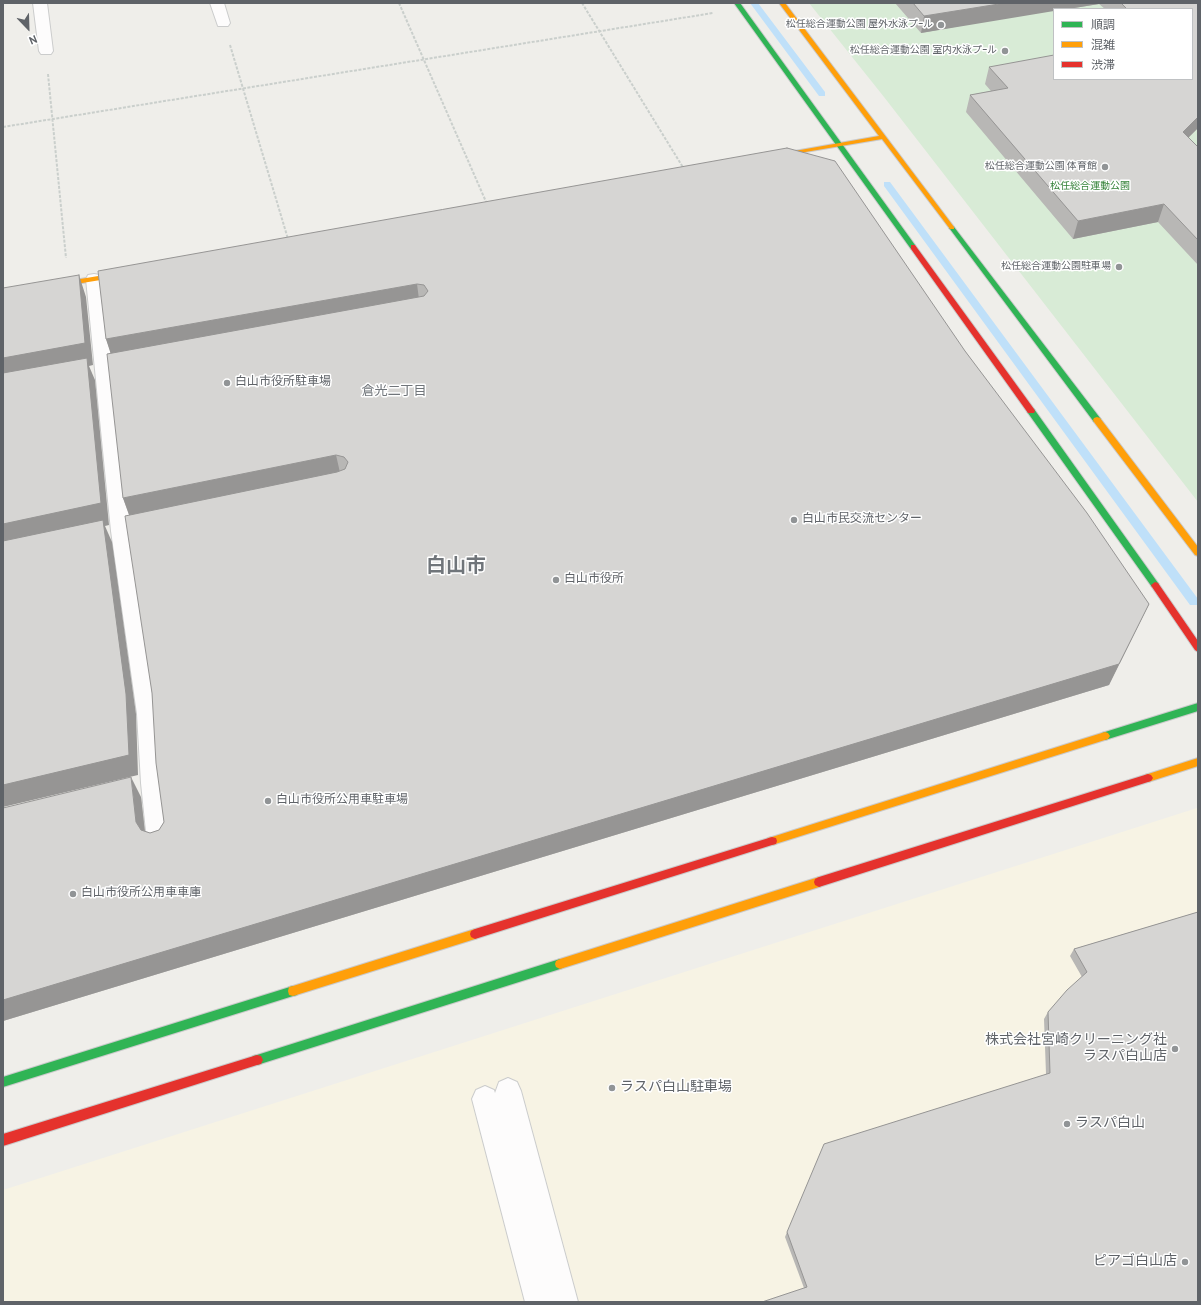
<!DOCTYPE html>
<html>
<head>
<meta charset="utf-8">
<style>
  body { margin:0 }
  #map { position:relative; width:1201px; height:1305px; overflow:hidden; background:#efeeea; font-family:Overpass,"Noto Sans JP",sans-serif }
  canvas { display:block }
  .frame { position:absolute; inset:0; border:4px solid #5f6368; pointer-events:none }
  .legend { position:absolute; left:1053px; top:8px; width:140px; height:72px; box-sizing:border-box; background:#fff; border:1px solid #bfc1c3; margin:0; padding:5px 7px; list-style:none; font-size:12px; color:#5f6368 }
  .legend li { display:flex; align-items:center; gap:8px; height:20px }
  .legend b { width:20px; border:1px solid #bfc1c3 }
  .north { position:absolute; left:8px; top:8px; width:40px; height:40px; -webkit-text-stroke:3px #fff; paint-order:stroke; rotate:157deg; font-size:11px; font-weight:700; line-height:16px; text-align:center; color:#5f6368 }
  .north::after { content:''; display:block; margin:auto; width:14px; height:18px; background:#5f6368; clip-path:polygon(50% 0,100% 100%,50% 72%,0 100%) }
</style>
</head>
<body>
<div id="map">
<canvas width="1201" height="1305"></canvas>
<div class="frame"></div>
<ul class="legend">
<li><b style="height:5px;background:#30b455"></b>順調</li>
<li><b style="height:5px;background:#ff9f0a"></b>混雑</li>
<li><b style="height:5px;background:#e5322d"></b>渋滞</li>
</ul>
<div class="north">N</div>
</div>
<script>
const context = document.querySelector('canvas').getContext('2d');
context.lineJoin = 'round';
function paint(path, color) {
  context.fillStyle = color;
  context.fill(path, 'evenodd');
}
function shape(rows) {
  const path = new Path2D();
  for (const r of rows) {
    path.moveTo(r[0], r[1]);
    for (let i = 2; i < r.length; i += 2) path.lineTo(r[i], r[i + 1]);
  }
  return path;
}
function strokePath(path, color, width, dash) {
  context.strokeStyle = color;
  context.lineWidth = width;
  context.lineCap = dash ? 'butt' : 'round';
  context.setLineDash(dash || []);
  context.stroke(path);
}
function write(font, color, halo, rows, align = 'center') {
  context.font = font + ' Overpass,"Noto Sans JP",sans-serif';
  context.lineWidth = 3;
  context.setLineDash([]);
  context.textBaseline = 'middle';
  context.strokeStyle = halo;
  context.fillStyle = color;
  for (const [text, x, y, turn = 0] of rows) {
    context.save();
    context.translate(x, y);
    context.rotate((+turn || 0) * Math.PI / 180);
    context.textAlign = isNaN(turn) ? turn : align;
    if (halo) context.strokeText(text, 0, 0);
    context.fillText(text, 0, 0);
    context.restore();
  }
}
const commercial = shape([
  [1197,808,1198,1302,3,1302,3,1190]
]);
const green = shape([
  [809,3,1198,3,1198,502,884,97],
  [1054,9,1192,9,1192,79,1054,79]
]);
const stream = shape([
  [750,3,758,3,825,92,825,96,819,96,750,3],
  [884,182,890,182,1198,599,1198,605,1190,605,884,186,884,182]
]);
const path = shape([
  [399,3,487,204],
  [582,3,684,169],
  [230,45,288,239],
  [48,74,66,258],
  [3,127,713,13]
]);
const lane = shape([
  [94,274,100,275,102,279,131,531,159,714,163,783,171,841,167,848,159,851,151,848,147,841,141,783,137,714,111,531,86,279,88,275,94,274],
  [508,1078,517,1082,521,1091,578,1302,525,1302,472,1099,476,1090,485,1086,494,1090,495,1093,499,1082,508,1078]
]);
const street = shape([
  [33,3,47,3,53,51,51,54,41,54,39,51,33,3],
  [210,3,224,3,230,23,228,26,218,26,210,3]
]);
const fast = shape([
  [734,3,740,3,915,245,915,249,911,249,734,3],
  [952,226,954,227,1100,418,1101,420,1100,422,1094,422,950,229,949,228,952,226],
  [1031,408,1034,409,1158,583,1159,585,1158,587,1152,587,1028,413,1027,411,1028,409,1031,408],
  [1198,703,1198,711,1105,740,1102,739,1100,736,1102,733,1105,732,1198,703],
  [560,959,564,961,565,964,564,967,560,969,257,1065,253,1064,251,1060,253,1056,257,1055,560,959],
  [293,986,297,987,298,991,297,995,293,996,3,1087,3,1077,293,986]
]);
const slow = shape([
  [779,3,785,3,954,227,954,229,950,229,882,139,770,158,770,156,772,155,879,136,779,3],
  [128,271,132,273,131,275,3,296,3,292,128,271],
  [1097,417,1100,418,1198,547,1198,556,1195,555,1094,422,1093,420,1094,418,1097,417],
  [1105,732,1108,733,1110,736,1108,739,772,845,768,844,767,841,768,838,772,837,1105,732],
  [1198,758,1198,766,1148,782,1145,781,1143,778,1145,775,1198,758],
  [819,877,823,879,824,882,823,885,819,887,560,969,556,967,555,964,556,961,560,959,819,877],
  [475,929,479,931,480,934,479,937,475,939,293,996,289,995,288,991,289,987,293,986,475,929]
]);
const jam = shape([
  [911,245,915,245,1034,409,1035,411,1034,413,1028,413,911,249,911,245],
  [1155,582,1158,583,1198,641,1198,652,1195,650,1152,587,1151,585,1155,582],
  [1148,774,1151,775,1153,778,1151,781,1148,782,819,887,815,885,814,882,815,879,819,877,1148,774],
  [772,837,776,838,777,841,776,844,772,845,475,939,471,937,470,934,471,931,475,929,772,837],
  [257,1055,261,1056,263,1060,261,1064,257,1065,3,1146,3,1134,257,1055]
]);
const wall = shape([
  [895,3,1198,3,1198,128,1188,138,1198,147,1198,265,1158,222,1073,239,966,112,970,95,991,91,985,84,989,67,1192,79,1192,9,1105,9,1099,4,1068,9,1054,9,921,33],
  [787,148,965,351,1149,604,1109,685,3,1021,3,808,141,797,145,831,150,833,159,830,164,822,152,693,129,515,123,498,111,353,106,339],
  [1198,912,1198,1302,804,1288,785,1237,787,1232,1046,1074,1044,1019,1048,1012,1082,977,1070,956,1074,949]
]);
const shadedWall = shape([
  [1005,3,1099,3,1099,4,1068,9,1054,9,1054,11,921,33,924,16],
  [1198,117,1198,128,1177,149,1183,132],
  [1164,204,1158,222,1073,239,1078,221],
  [79,275,86,297,93,365,89,366,95,380,109,525,105,526,112,542,136,714,138,775,3,807,3,358],
  [417,284,420,307,113,361,106,339],
  [336,455,341,477,131,520,123,498],
  [1149,604,1109,685,3,1021,3,1000],
  [131,777,141,797,146,842,136,822]
]);
const building = shape([
  [913,3,1005,3,924,16,913,3],
  [1121,3,1198,3,1198,117,1183,132,1198,147,1198,240,1164,204,1078,221,970,95,1008,88,989,67,1054,55,1054,79,1192,79,1192,9,1127,9,1121,3],
  [787,148,835,161,965,351,1087,513,1149,604,1119,664,3,1000,3,808,131,777,136,822,141,830,150,833,159,830,164,822,156,763,152,693,125,516,337,472,345,469,348,462,344,457,336,455,123,498,107,354,424,296,428,291,424,285,417,284,106,339,98,271,787,148],
  [79,275,85,343,3,358,3,288,79,275],
  [87,358,101,503,3,524,3,373,87,358],
  [103,520,126,694,129,755,3,785,3,541,103,520],
  [1198,912,1198,1302,762,1302,807,1287,787,1232,824,1144,1050,1073,1048,1012,1067,990,1087,972,1074,949,1198,912]
]);
const markers = [
  [941,25,4,"#919496"],
  [1005,51,4,"#919496"],
  [1105,167,4,"#919496"],
  [1119,267,4,"#919496"],
  [227,383,4,"#919496"],
  [794,520,4,"#919496"],
  [556,580,4,"#919496"],
  [268,801,4,"#919496"],
  [73,894,4,"#919496"],
  [1175,1049,4,"#919496"],
  [612,1088,4,"#919496"],
  [1067,1124,4,"#919496"],
  [1185,1262,4,"#919496"]
];
const farPoinames = [
  ["松任総合運動公園 屋外水泳プｰル",933,25],
  ["松任総合運動公園 室内水泳プｰル",997,51],
  ["松任総合運動公園 体育館",1097,167],
  ["松任総合運動公園駐車場",1111,267]
];
const farParknames = [
  ["松任総合運動公園",1090,187]
];
const poiNames = [
  ["白山市役所駐車場",235,383],
  ["白山市民交流センター",802,520],
  ["白山市役所",564,580],
  ["白山市役所公用車駐車場",276,801],
  ["白山市役所公用車車庫",81,894]
];
const neighbourhoodNames = [
  ["倉光二丁目",394,392]
];
const nearPoinames = [
  ["株式会社宮崎クリーニング社",1167,1041],
  ["ラスパ白山店",1167,1057],
  ["ラスパ白山駐車場",620,1088,"left"],
  ["ラスパ白山",1075,1124,"left"],
  ["ピアゴ白山店",1177,1262]
];
const townNames = [
  ["白山市",456,568]
];
paint(commercial, '#f7f3e4');
paint(green, '#d8ebd6');
paint(stream, '#bfe0f9');
strokePath(lane, '#cbcccc', 2);
strokePath(street, '#cbcccc', 2);
strokePath(fast, '#cacacb', 2);
strokePath(slow, '#cacacb', 2);
strokePath(jam, '#cacacb', 2);
strokePath(path, '#cacfcc', 2, [3, 1.5]);
paint(lane, '#fdfcfc');
paint(street, '#fdfcfc');
paint(fast, '#30b455');
paint(slow, '#ff9f0a');
paint(jam, '#e5322d');
paint(wall, '#b8b7b5');
paint(shadedWall, '#969594');
paint(building, '#d6d5d3');
strokePath(building, '#969594', 1);
for (const [x, y, r, color] of markers) {
  const dot = new Path2D();
  dot.arc(x, y, r, 0, 2 * Math.PI);
  context.fillStyle = color;
  context.fill(dot);
  strokePath(dot, '#fff', 1.5);
}
write('10px', '#5f6368', '#fff', farPoinames, 'right');
write('10px', '#348238', '#fff', farParknames);
write('12px', '#5f6368', '#fff', poiNames, 'left');
write('13px', '#70757a', '#fff', neighbourhoodNames);
write('14px', '#5f6368', '#fff', nearPoinames, 'right');
write('bold 20px', '#70757a', '#fff', townNames);
</script>
</body>
</html>
